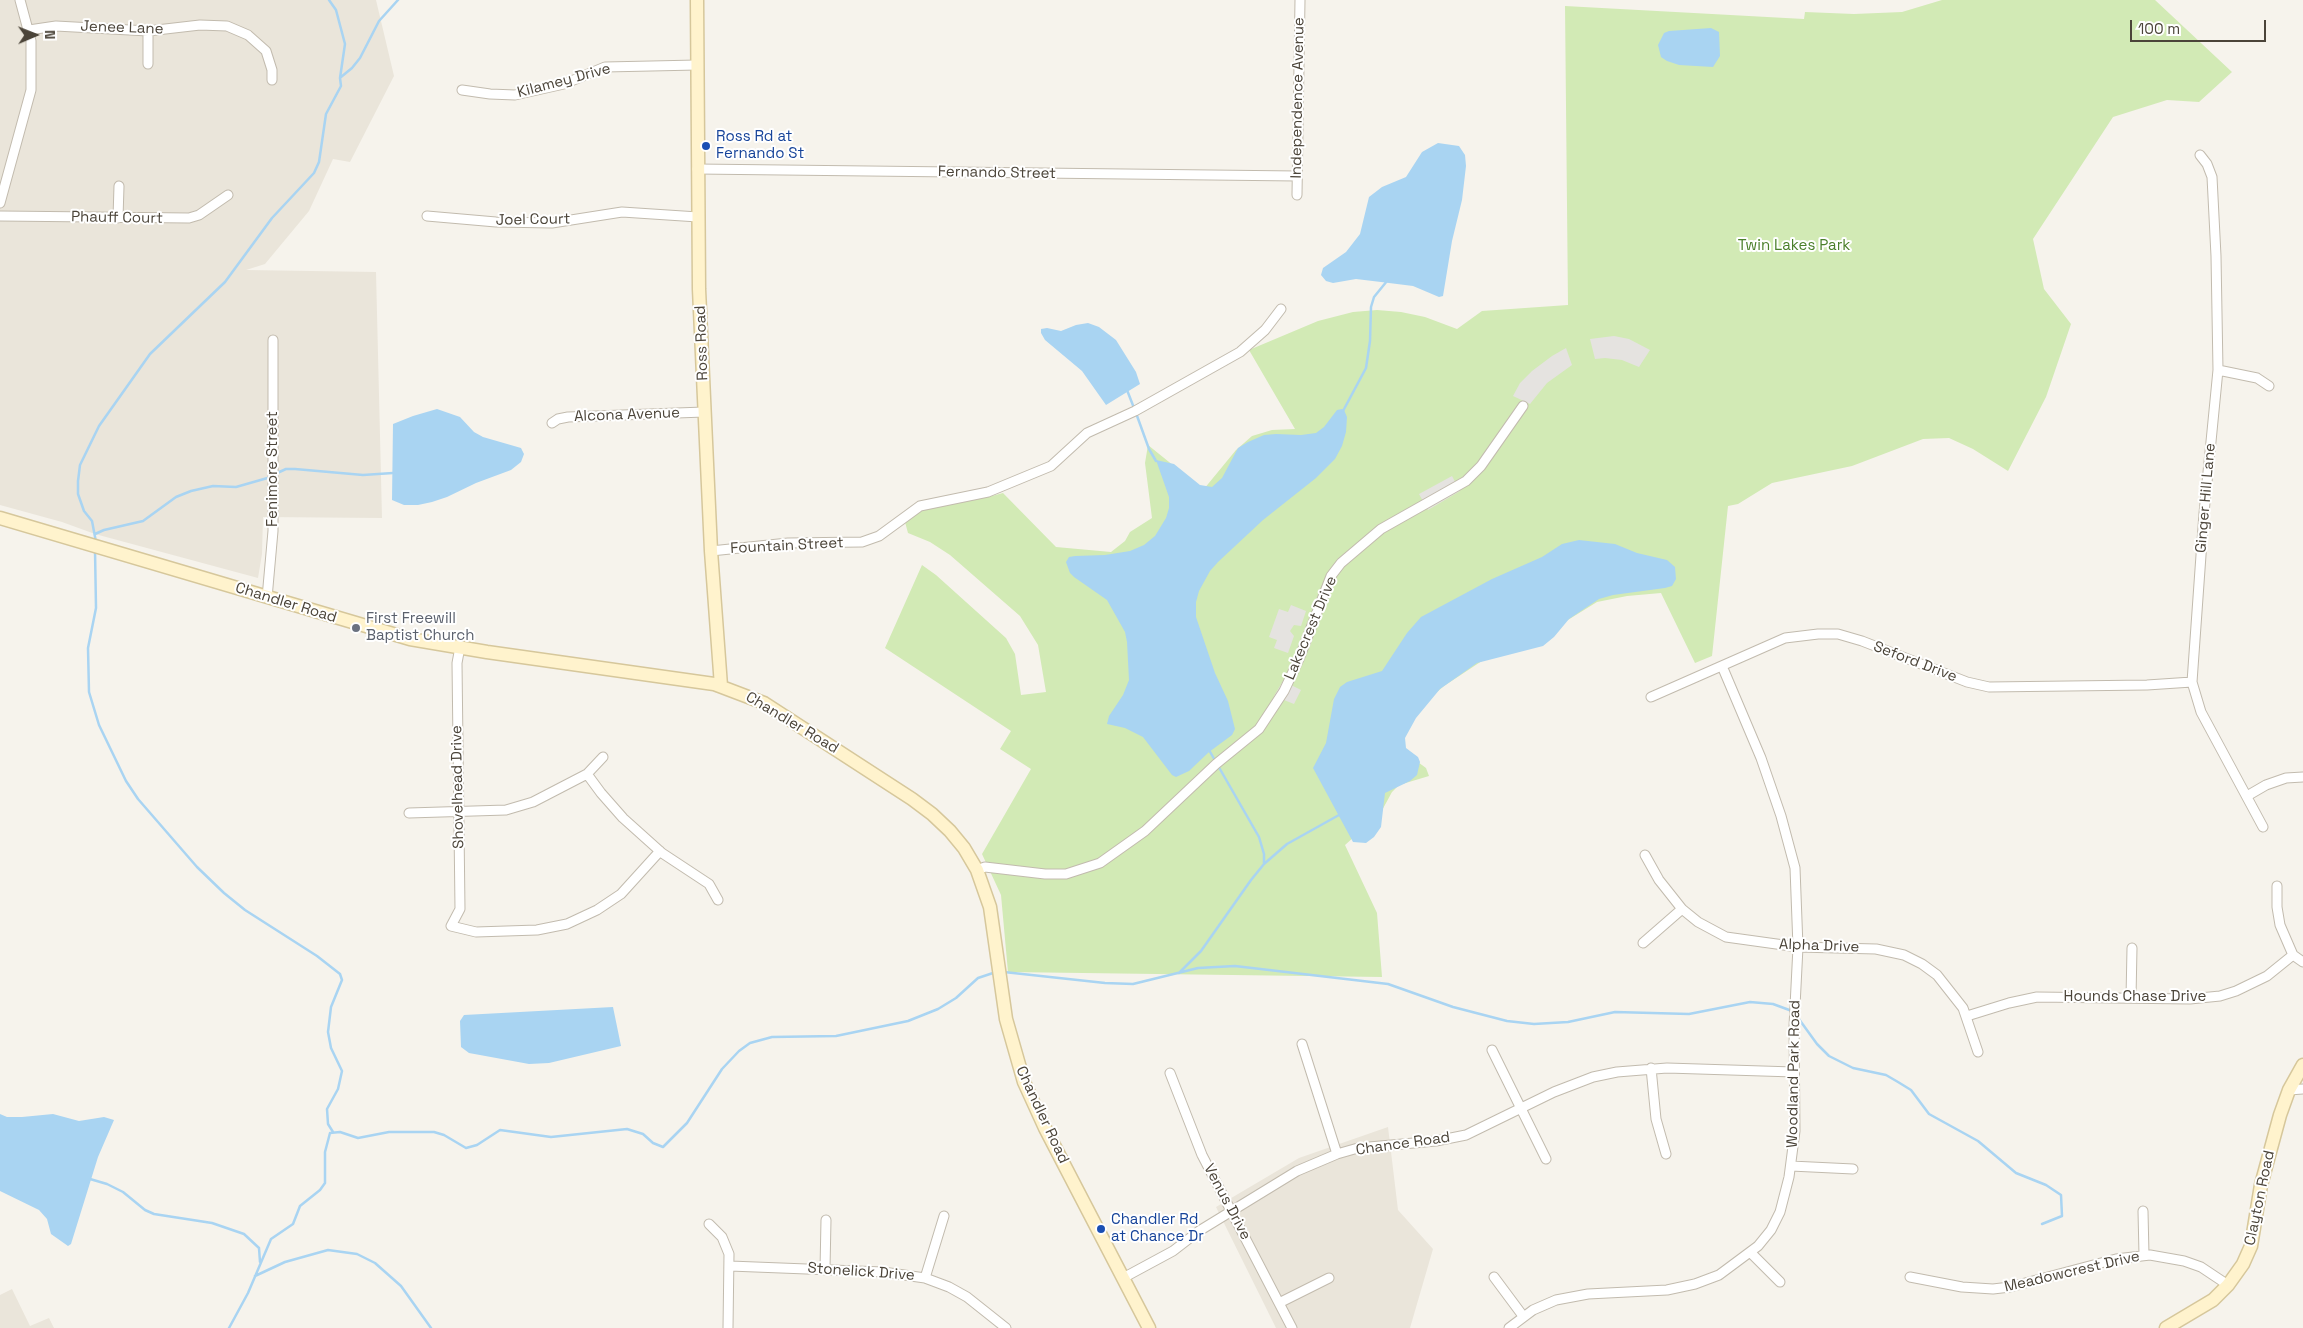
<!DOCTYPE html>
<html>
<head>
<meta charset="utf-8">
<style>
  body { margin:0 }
  #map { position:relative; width:2303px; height:1328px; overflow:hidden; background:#f6f3ec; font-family:"Space Grotesk",sans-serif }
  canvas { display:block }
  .north { position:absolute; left:10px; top:10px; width:50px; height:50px; -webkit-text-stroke:4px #fff; paint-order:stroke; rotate:89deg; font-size:14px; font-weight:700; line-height:20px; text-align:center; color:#4b4439 }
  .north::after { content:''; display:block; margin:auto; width:18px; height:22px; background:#4b4439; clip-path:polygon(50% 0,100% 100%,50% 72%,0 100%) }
  .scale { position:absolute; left:2130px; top:20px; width:136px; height:22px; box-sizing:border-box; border:2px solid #4b4439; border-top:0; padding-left:6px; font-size:15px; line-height:18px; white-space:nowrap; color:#4b4439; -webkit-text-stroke:4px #fff; paint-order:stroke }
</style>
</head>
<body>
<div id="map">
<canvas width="2303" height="1328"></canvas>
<div class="north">N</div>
<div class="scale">100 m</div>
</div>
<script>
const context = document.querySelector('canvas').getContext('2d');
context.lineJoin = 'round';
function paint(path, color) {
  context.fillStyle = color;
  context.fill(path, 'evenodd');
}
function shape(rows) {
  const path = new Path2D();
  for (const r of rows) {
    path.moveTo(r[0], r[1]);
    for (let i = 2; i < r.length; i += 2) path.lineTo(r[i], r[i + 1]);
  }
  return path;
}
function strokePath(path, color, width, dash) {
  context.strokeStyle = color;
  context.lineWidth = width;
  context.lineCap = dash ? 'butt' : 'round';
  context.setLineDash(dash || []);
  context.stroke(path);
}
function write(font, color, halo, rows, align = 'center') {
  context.font = font + ' "Space Grotesk",sans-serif';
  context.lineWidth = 4;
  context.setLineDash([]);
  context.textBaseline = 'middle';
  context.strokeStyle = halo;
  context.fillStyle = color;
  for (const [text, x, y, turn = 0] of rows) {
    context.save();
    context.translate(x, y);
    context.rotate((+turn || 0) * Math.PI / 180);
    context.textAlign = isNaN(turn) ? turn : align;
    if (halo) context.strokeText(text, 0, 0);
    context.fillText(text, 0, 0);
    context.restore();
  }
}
const residential = shape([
  [0,0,376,0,394,76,350,162,333,159,309,211,265,264,246,270,376,272,382,518,263,517,262,554,258,578,95,534,62,522,0,505],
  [1388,1127,1398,1210,1433,1249,1410,1328,1276,1328,1216,1207,1299,1158],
  [12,1289,30,1326,49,1318,54,1328,0,1328,0,1295]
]);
const green = shape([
  [1942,0,2155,0,2232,72,2199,102,2167,100,2113,117,2033,239,2044,289,2071,324,2046,397,2008,471,1973,449,1949,438,1923,439,1852,466,1772,483,1738,504,1728,506,1712,656,1695,663,1661,593,1627,596,1597,602,1563,623,1491,655,1444,686,1417,709,1399,748,1426,768,1429,776,1399,785,1392,792,1380,814,1345,845,1377,913,1382,977,1008,972,1001,895,982,854,1031,769,1000,749,1011,731,885,648,922,565,936,575,1006,638,1015,654,1021,695,1046,692,1038,645,1020,616,950,555,930,542,908,533,905,522,908,508,992,496,1003,493,1056,547,1111,552,1125,541,1130,532,1152,518,1145,463,1148,445,1174,466,1199,495,1236,450,1252,436,1272,430,1295,429,1249,350,1318,321,1353,312,1377,310,1401,312,1425,317,1457,329,1482,311,1568,305,1565,6,1804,19,1805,12,1854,14,1902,12]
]);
const parking = shape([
  [1614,336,1629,339,1650,350,1639,367,1622,360,1605,358,1595,359,1590,339],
  [1566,348,1572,365,1547,383,1530,404,1513,396,1520,383,1532,371,1552,356],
  [1452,476,1460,491,1428,510,1419,494],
  [1291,605,1306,611,1301,626,1294,625,1290,631,1294,636,1288,653,1274,648,1277,640,1269,637,1279,609,1288,612],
  [1283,681,1301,690,1294,704,1274,696]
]);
const water = shape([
  [1711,28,1719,32,1720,56,1713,67,1679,65,1667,61,1661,57,1658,45,1664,33,1669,31],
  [1438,143,1459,146,1465,155,1466,166,1462,200,1452,241,1443,296,1439,297,1413,286,1381,282,1356,279,1333,283,1326,281,1321,275,1323,268,1346,252,1360,234,1369,197,1382,187,1406,177,1422,152],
  [1088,323,1099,327,1116,340,1136,372,1140,384,1106,405,1082,371,1045,340,1041,333,1041,329,1047,328,1061,331,1076,325],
  [437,409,460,417,474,432,483,437,521,448,524,454,521,462,511,470,476,483,447,497,432,502,418,505,404,505,392,500,393,424,413,416],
  [1342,409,1344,410,1347,417,1346,432,1342,446,1335,459,1316,478,1263,520,1218,562,1210,571,1199,591,1196,602,1196,617,1215,673,1228,701,1235,729,1232,735,1209,752,1189,771,1176,777,1172,775,1143,737,1125,728,1107,724,1109,716,1123,695,1129,680,1127,642,1125,632,1107,600,1074,577,1070,573,1066,562,1069,557,1075,556,1105,555,1130,551,1144,545,1155,536,1166,518,1169,508,1169,497,1156,460,1174,464,1200,485,1212,487,1222,478,1238,448,1248,442,1264,435,1276,434,1301,435,1316,433,1324,427,1337,410],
  [1579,540,1615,544,1637,553,1667,560,1675,567,1676,579,1672,586,1665,588,1613,595,1599,599,1569,619,1554,637,1543,646,1477,663,1440,689,1416,718,1405,738,1406,748,1418,757,1420,762,1417,775,1410,781,1385,793,1381,827,1374,837,1366,843,1353,842,1313,768,1326,743,1334,699,1340,687,1347,682,1382,671,1407,633,1421,617,1492,579,1542,557,1562,544],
  [613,1007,621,1046,549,1063,529,1064,469,1053,461,1047,460,1021,464,1015],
  [0,1114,7,1117,22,1117,53,1114,79,1121,104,1117,114,1120,98,1157,71,1244,68,1246,51,1234,47,1219,39,1210,0,1191]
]);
const stream = shape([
  [341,77,352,68,360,58,379,21,398,0],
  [1127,390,1134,408],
  [1343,411,1366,368,1370,341,1371,307,1374,297,1387,281],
  [1136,413,1149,449,1156,461],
  [275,474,286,469,295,469,363,475,393,473],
  [95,534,104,530,143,521,176,497,191,491,213,486,236,487,271,477],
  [96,542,92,521,84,511,78,494,78,481,80,465,99,426,150,354,225,282,272,218,314,173,319,162,326,114,341,86,340,78,345,44,336,10,329,0],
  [95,550,96,608,88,648,89,692,99,725,126,781,138,799,197,867,224,893,245,910,317,956,340,974,342,980,331,1007,328,1032,331,1048,342,1071,338,1089,327,1109,328,1124,333,1132],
  [1209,750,1259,837,1264,854,1264,864],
  [1004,972,1105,983,1133,984,1198,968,1235,966,1388,984,1453,1007,1507,1021,1534,1024,1568,1022,1615,1012,1689,1014,1750,1002,1773,1004,1792,1011],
  [1179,973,1201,951,1251,880,1264,864,1287,844,1339,815],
  [1796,1015,1817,1044,1829,1056,1853,1068,1886,1075,1898,1082,1911,1090,1929,1114,1978,1141,2016,1173,2046,1185,2061,1195,2062,1216,2042,1224],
  [90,1179,107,1184,123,1192,145,1210,154,1214,212,1223,244,1234,259,1248,260,1262],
  [255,1276,285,1262,328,1250,357,1254,375,1263,401,1286,431,1328],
  [229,1328,248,1293,271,1239,293,1224,300,1206,320,1190,325,1183,325,1152,330,1133,340,1132,358,1138,389,1132,434,1132,444,1135,466,1148,477,1145,500,1130,551,1137,627,1129,643,1134,653,1143,663,1147,687,1123,722,1069,739,1051,750,1043,772,1037,836,1036,908,1021,938,1009,956,998,978,978,996,972]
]);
const street = shape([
  [29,30,56,26,148,31,200,25,227,26,248,35,266,51,272,70,272,80],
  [148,64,148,31],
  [462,90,490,94,515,95,564,84,605,67,697,65],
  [2200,155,2207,164,2212,177,2216,256,2218,370,2204,513,2192,682,2201,712,2263,827],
  [697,169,1297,176],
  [1297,195,1300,0],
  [0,203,31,90,31,41,20,0],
  [0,216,189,218,199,215,228,195],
  [427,216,496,222,552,223,622,212,698,217],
  [118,218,119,186],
  [2218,370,2257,378,2269,386],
  [552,423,558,419,568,417,704,412],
  [711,551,788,543,862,542,879,536,920,506,988,492,1051,466,1087,433,1135,411,1240,352,1265,330,1281,309],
  [267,598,273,531,273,340],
  [460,647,457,663,460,909,451,926,476,932,537,930,567,924,597,910,621,894,660,851],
  [1651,697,1785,638,1818,634,1838,634,1862,641,1967,682,1989,687,2147,685,2192,682],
  [587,774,601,793,623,818,662,853,709,884,718,900],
  [2247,796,2266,785,2286,778,2303,777],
  [409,813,506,810,533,802,587,774,603,757],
  [1645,855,1659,880,1682,909,1698,922,1726,937,1798,947,1876,949,1904,955,1922,964,1937,975,1963,1008,1978,1052],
  [977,870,985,867,1045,874,1066,874,1100,863,1145,831,1216,764,1259,729,1284,691,1299,659,1331,576,1341,563,1381,529,1466,481,1481,466,1523,406],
  [2277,886,2277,907,2280,925,2293,955,2303,962],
  [1643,943,1682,909],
  [2131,998,2132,948],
  [1967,1016,2009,1003,2037,997,2190,999,2220,996,2236,991,2267,976,2293,955],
  [1302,1044,1337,1154],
  [1492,1050,1546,1159],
  [1651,1068,1656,1119,1666,1154],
  [1170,1073,1202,1155,1292,1328],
  [2289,1090,2303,1089],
  [1791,1166,1853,1169],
  [2143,1211,2144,1255],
  [709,1224,722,1237,729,1254,728,1328],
  [1751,1253,1780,1282],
  [730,1266,883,1272,925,1278,949,1287,967,1297,1006,1328],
  [825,1269,826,1220],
  [1494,1277,1523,1316],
  [1910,1277,1962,1287,1993,1289,2010,1287,2116,1259,2150,1255,2184,1261,2201,1267,2228,1285],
  [925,1278,944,1216],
  [1123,1278,1173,1251,1199,1231,1297,1171,1337,1154,1358,1148,1436,1141,1466,1135,1554,1092,1593,1077,1617,1072,1667,1068,1794,1072],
  [1279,1303,1329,1278],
  [1509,1328,1533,1310,1556,1300,1588,1294,1667,1290,1695,1284,1719,1275,1758,1246,1771,1230,1780,1212,1789,1177,1795,1131,1794,1026,1798,947,1795,868,1781,816,1761,758,1722,666]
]);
const secondary = shape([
  [697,0,699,289,711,551,721,686],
  [0,518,410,639,487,652,714,684,764,703,912,799,932,814,950,831,964,848,977,870,990,907,1006,1019,1024,1082,1045,1128,1149,1328],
  [2166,1328,2213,1300,2228,1285,2243,1264,2251,1246,2261,1185,2280,1115,2289,1090,2303,1065]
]);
const markers = [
  [706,146,5,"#1a4fb4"],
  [356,628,5,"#6b7280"],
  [1101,1229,5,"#1a4fb4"]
];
const streetNames = [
  ["Jenee Lane",122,28,2],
  ["Kilamey Drive",564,81,-15],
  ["Independence Avenue",1298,98,-89],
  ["Fernando Street",997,173,1],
  ["Phauff Court",117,218,1],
  ["Joel Court",533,220,-1],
  ["Ross Road",702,343,-92],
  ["Alcona Avenue",627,415,-2],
  ["Fenimore Street",273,469,-90],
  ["Ginger Hill Lane",2206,498,-85],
  ["Fountain Street",787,546,-3],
  ["Chandler Road",286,603,17],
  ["Lakecrest Drive",1311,628,-67],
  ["Seford Drive",1915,662,21],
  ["Chandler Road",792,723,31],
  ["Shovelhead Drive",458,787,-91],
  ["Alpha Drive",1819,946,2],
  ["Hounds Chase Drive",2135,997],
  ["Woodland Park Road",1794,1074,-89],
  ["Chandler Road",1042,1115,65],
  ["Chance Road",1403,1144,-8],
  ["Clayton Road",2260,1198,-78],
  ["Venus Drive",1227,1202,62],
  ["Stonelick Drive",861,1272,4],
  ["Meadowcrest Drive",2072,1272,-13]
];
const transitNames = [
  ["Ross Rd at",716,137],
  ["Fernando St",716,154],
  ["Chandler Rd",1111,1220],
  ["at Chance Dr",1111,1237]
];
const parkNames = [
  ["Twin Lakes Park",1794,246]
];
const worshipNames = [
  ["First Freewill",366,619],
  ["Baptist Church",366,636]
];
paint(residential, '#eae5da');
paint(green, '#d2eab5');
paint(parking, '#e5e3e0');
paint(water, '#a9d4f2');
strokePath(stream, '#a9d4f2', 2.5);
strokePath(street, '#c2bbae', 11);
strokePath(secondary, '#d6c79b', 15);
strokePath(street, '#fff', 9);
strokePath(secondary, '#fff3cd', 12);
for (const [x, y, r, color] of markers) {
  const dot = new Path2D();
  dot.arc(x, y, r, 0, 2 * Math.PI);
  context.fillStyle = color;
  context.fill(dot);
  strokePath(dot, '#fff', 2);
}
write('15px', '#4b4439', '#fff', streetNames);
write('15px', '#164399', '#fff', transitNames, 'left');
write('15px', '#4a7f2a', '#fff', parkNames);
write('15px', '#5b616d', '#fff', worshipNames, 'left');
</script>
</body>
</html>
